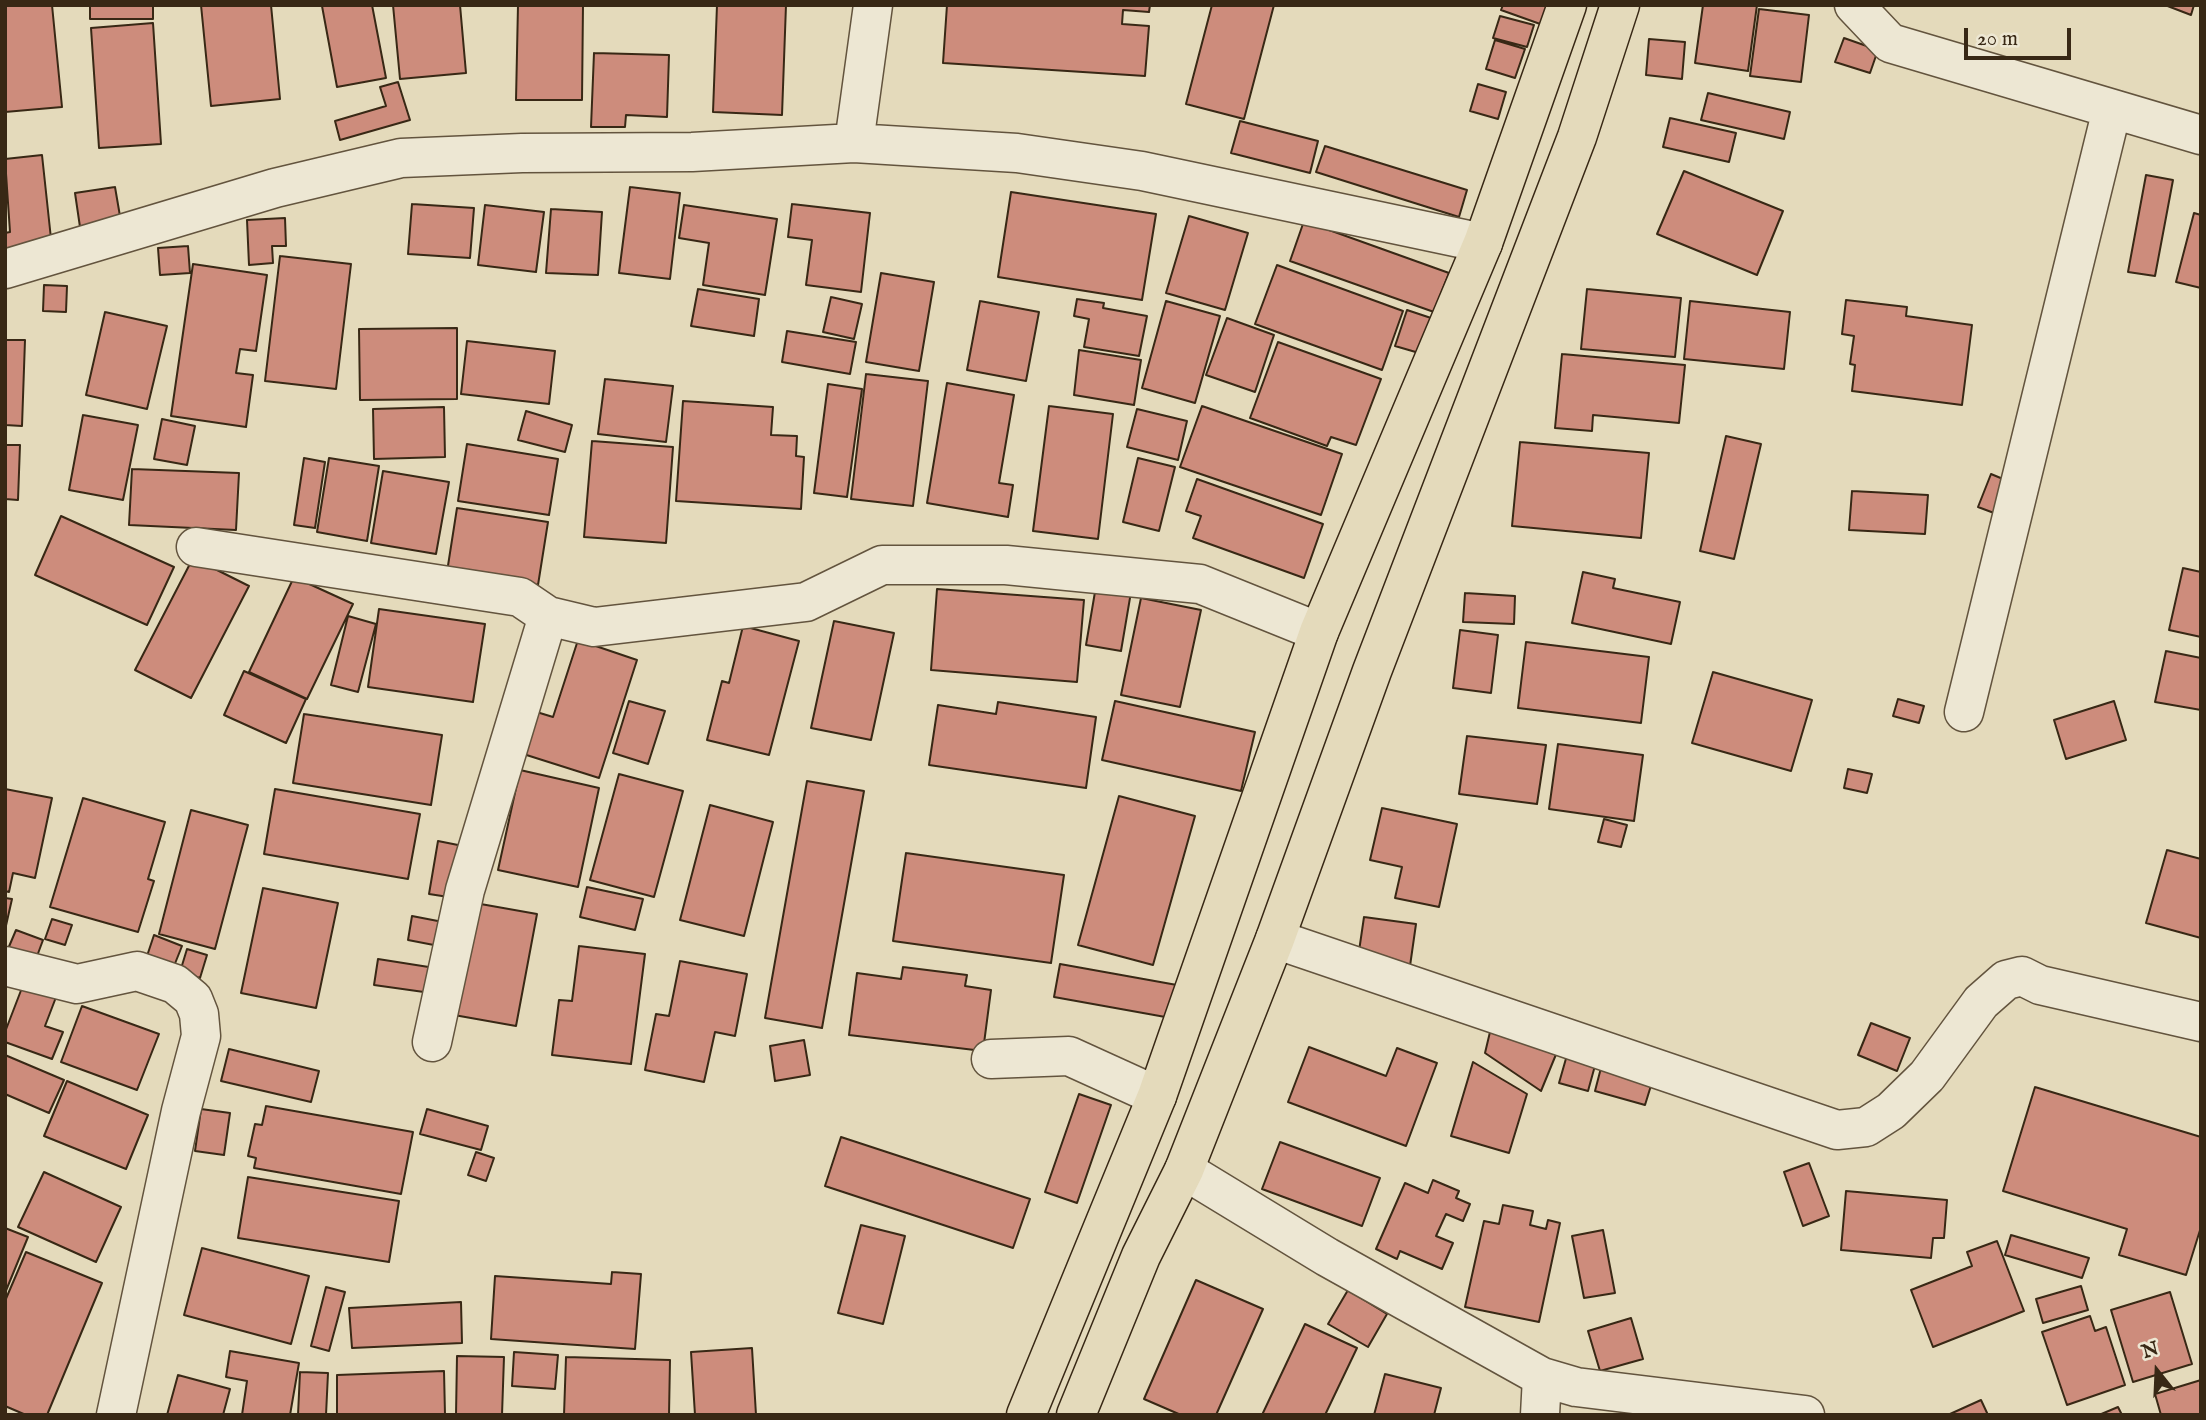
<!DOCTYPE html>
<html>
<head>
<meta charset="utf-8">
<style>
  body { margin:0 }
  #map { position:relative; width:2206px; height:1420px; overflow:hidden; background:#e4dabb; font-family:"IM FELL English",serif }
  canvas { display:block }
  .frame { position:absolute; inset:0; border:7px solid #382815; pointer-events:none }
  .north { position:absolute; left:2122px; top:1336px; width:70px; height:70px; -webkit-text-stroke:5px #ede7d3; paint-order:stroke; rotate:342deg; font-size:19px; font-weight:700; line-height:28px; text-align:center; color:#382815 }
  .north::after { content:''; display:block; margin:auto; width:24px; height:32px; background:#382815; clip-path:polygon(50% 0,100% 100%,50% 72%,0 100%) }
  .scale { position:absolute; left:1964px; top:28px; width:107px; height:32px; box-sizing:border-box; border:4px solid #382815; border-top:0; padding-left:9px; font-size:21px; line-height:24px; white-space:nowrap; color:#382815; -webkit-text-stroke:5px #ede7d3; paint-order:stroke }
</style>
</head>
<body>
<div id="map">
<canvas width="2206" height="1420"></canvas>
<div class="frame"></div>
<div class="north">N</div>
<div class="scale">20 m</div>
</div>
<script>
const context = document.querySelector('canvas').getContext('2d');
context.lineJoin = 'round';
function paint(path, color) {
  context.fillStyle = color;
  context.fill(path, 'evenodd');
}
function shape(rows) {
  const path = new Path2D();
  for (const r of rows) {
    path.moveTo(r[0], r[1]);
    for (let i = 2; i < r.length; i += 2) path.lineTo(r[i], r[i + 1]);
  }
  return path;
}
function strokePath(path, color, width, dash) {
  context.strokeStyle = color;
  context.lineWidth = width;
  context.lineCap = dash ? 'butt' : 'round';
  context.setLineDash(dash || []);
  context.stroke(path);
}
const building = shape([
  [5,5,52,5,62,107,5,112,5,5],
  [90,5,153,5,153,19,90,19,90,5],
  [201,5,271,5,280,99,211,106,201,5],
  [372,5,386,78,337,87,322,6,372,5],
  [393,5,460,5,466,73,400,79,393,5],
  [518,5,583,5,582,100,516,100,518,5],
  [717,5,786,5,782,115,713,112,717,5],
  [947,5,1150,5,1149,12,1123,10,1122,24,1149,26,1145,76,943,63,947,5],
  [1212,5,1274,5,1244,119,1186,104,1212,5],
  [1503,5,1550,5,1543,25,1501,10,1503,5],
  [1703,5,1757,5,1748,71,1695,63,1703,5],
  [2165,5,2194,5,2191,15,2165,5],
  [1759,9,1809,15,1801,82,1750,76,1759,9],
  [1500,16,1534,25,1527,47,1493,38,1500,16],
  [153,23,161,144,99,148,91,28,153,23],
  [1844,38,1878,50,1870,73,1835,62,1844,38],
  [1649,39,1685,42,1682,79,1646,75,1649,39],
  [1495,40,1525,49,1515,78,1486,69,1495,40],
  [594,53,669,55,667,117,626,115,625,127,591,127,594,53],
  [398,82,410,120,340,140,335,121,386,106,380,87,398,82],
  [1478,84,1506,92,1498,119,1470,111,1478,84],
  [1708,93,1790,112,1784,139,1701,120,1708,93],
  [1670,118,1736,133,1729,162,1663,147,1670,118],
  [1240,121,1318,141,1310,173,1231,153,1240,121],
  [1325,146,1467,190,1459,217,1316,172,1325,146],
  [42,155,52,248,5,253,5,233,10,232,5,159,42,155],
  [1684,171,1783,211,1757,275,1657,234,1684,171],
  [2146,175,2173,180,2155,276,2128,272,2146,175],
  [115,187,121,222,80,227,75,193,115,187],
  [630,187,680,193,670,279,619,273,630,187],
  [1011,192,1156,214,1142,300,998,277,1011,192],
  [412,204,474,208,470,258,408,254,412,204],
  [792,204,870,213,861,292,806,285,812,240,788,237,792,204],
  [485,205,544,212,536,272,478,265,485,205],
  [684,205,777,219,765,295,703,285,709,243,679,238,684,205],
  [551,209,602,212,598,275,546,273,551,209],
  [2194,213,2201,215,2201,288,2176,282,2194,213],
  [1189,216,1248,233,1225,310,1166,293,1189,216],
  [285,218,286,246,272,246,273,263,249,265,247,220,285,218],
  [1304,221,1449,273,1434,312,1290,261,1304,221],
  [188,246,190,273,160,275,158,248,188,246],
  [280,256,351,264,336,389,265,381,280,256],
  [193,264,267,275,256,351,240,349,236,373,253,375,246,427,171,416,193,264],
  [1277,265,1403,311,1382,370,1255,324,1277,265],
  [881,273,934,282,919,371,866,362,881,273],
  [44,285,67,286,66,312,43,311,44,285],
  [698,289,759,299,754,336,691,326,698,289],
  [1587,289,1681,298,1675,357,1581,349,1587,289],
  [831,297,862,304,854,339,823,332,831,297],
  [1077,299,1104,303,1103,308,1147,316,1139,356,1084,347,1089,319,1074,316,1077,299],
  [1846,300,1907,307,1906,316,1972,325,1962,405,1852,391,1855,365,1850,364,1854,336,1842,334,1846,300],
  [980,301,1039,312,1026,381,967,370,980,301],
  [1166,301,1220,316,1195,403,1142,388,1166,301],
  [1690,301,1790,312,1784,369,1684,359,1690,301],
  [1407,310,1437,320,1426,355,1395,346,1407,310],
  [105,312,167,326,147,409,86,395,105,312],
  [1227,318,1274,335,1255,392,1206,375,1227,318],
  [457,328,457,399,360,400,359,329,457,328],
  [787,331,856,342,850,374,782,362,787,331],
  [5,340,25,340,22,426,5,425,5,340],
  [467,341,555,351,549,404,461,394,467,341],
  [1278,342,1381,379,1356,445,1331,437,1327,446,1250,418,1278,342],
  [1079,350,1141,360,1134,405,1074,395,1079,350],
  [1562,354,1685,365,1679,423,1593,415,1592,431,1555,428,1562,354],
  [866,374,928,381,913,506,851,499,866,374],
  [605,379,673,386,666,442,598,434,605,379],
  [947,383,1014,395,999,483,1013,485,1008,517,927,503,947,383],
  [828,384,862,389,847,497,814,493,828,384],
  [683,401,773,407,771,435,797,436,796,456,804,457,801,509,676,501,683,401],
  [1049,406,1113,414,1098,539,1033,531,1049,406],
  [1202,406,1342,454,1321,515,1180,467,1202,406],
  [444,407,445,457,374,459,373,409,444,407],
  [1137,409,1187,421,1178,460,1127,447,1137,409],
  [526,411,572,425,565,452,518,440,526,411],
  [83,415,138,425,123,500,69,490,83,415],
  [162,419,195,426,187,465,154,459,162,419],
  [1726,436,1761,444,1734,559,1700,551,1726,436],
  [592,441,673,447,666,543,584,537,592,441],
  [1520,442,1649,453,1641,538,1512,526,1520,442],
  [467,444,558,459,549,515,458,501,467,444],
  [5,445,20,445,18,500,5,499,5,445],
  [304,458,325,462,315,528,294,525,304,458],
  [329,458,379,466,367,541,317,532,329,458],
  [1138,458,1175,467,1159,531,1123,522,1138,458],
  [132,469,239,473,236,530,129,525,132,469],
  [383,471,449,482,436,554,371,543,383,471],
  [1991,474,2015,484,2002,516,1978,507,1991,474],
  [1197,479,1323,524,1304,578,1193,538,1201,516,1186,511,1197,479],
  [1852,491,1928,495,1925,534,1849,530,1852,491],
  [457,508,548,522,538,585,447,572,457,508],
  [61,516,174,567,147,625,35,575,61,516],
  [193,558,249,586,191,698,135,670,193,558],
  [2183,568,2201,572,2201,637,2169,630,2183,568],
  [1583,572,1615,579,1613,588,1680,602,1671,644,1572,623,1583,572],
  [294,577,353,604,307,699,249,672,294,577],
  [1096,586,1131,592,1121,651,1086,645,1096,586],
  [937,589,1084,600,1077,682,931,670,937,589],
  [1465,593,1515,596,1514,624,1463,622,1465,593],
  [1141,598,1201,610,1180,707,1121,695,1141,598],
  [379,609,485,624,473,702,368,687,379,609],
  [348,616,376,624,358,692,331,685,348,616],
  [834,621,894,633,871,740,811,728,834,621],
  [743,626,799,641,769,755,707,740,722,681,729,683,743,626],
  [1460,630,1498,635,1491,693,1453,688,1460,630],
  [578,640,637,660,599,778,517,752,530,710,553,717,578,640],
  [1526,642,1649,657,1641,723,1518,708,1526,642],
  [2166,651,2201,658,2201,710,2155,702,2166,651],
  [244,671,306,699,286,743,224,715,244,671],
  [1713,672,1812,700,1791,771,1692,743,1713,672],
  [1898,699,1924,706,1919,723,1893,716,1898,699],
  [629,701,665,711,648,764,613,753,629,701],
  [1115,701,1255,732,1241,791,1102,760,1115,701],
  [2114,701,2126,740,2066,759,2054,720,2114,701],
  [998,702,1096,717,1086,788,929,765,938,705,996,714,998,702],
  [304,714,442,735,431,805,293,783,304,714],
  [1467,736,1546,745,1537,804,1459,794,1467,736],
  [1558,744,1643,755,1634,821,1549,809,1558,744],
  [1848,769,1872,774,1867,793,1844,788,1848,769],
  [520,770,599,788,578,887,498,870,520,770],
  [619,774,683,791,654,897,590,880,619,774],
  [807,781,864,791,822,1028,765,1018,807,781],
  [5,789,52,798,35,878,13,873,9,892,5,891,5,789],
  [275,789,420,814,408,879,264,854,275,789],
  [1119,796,1195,816,1153,965,1078,945,1119,796],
  [83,798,165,822,148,879,154,881,138,932,50,907,83,798],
  [710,805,773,822,744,936,680,920,710,805],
  [1382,808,1457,824,1439,907,1395,898,1402,867,1370,860,1382,808],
  [191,810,248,825,215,949,159,934,191,810],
  [1604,819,1627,825,1621,847,1598,842,1604,819],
  [438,841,463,846,455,898,429,894,438,841],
  [2167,850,2201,859,2201,938,2146,923,2167,850],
  [906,853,1064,875,1051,963,893,941,906,853],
  [587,887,643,899,635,930,580,917,587,887],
  [263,888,338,903,316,1008,241,993,263,888],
  [5,898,12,899,5,930,5,898],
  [475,903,537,914,516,1026,454,1015,475,903],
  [412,916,443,922,439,946,408,940,412,916],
  [1364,917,1416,924,1410,966,1358,958,1364,917],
  [52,919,72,925,65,945,45,939,52,919],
  [16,930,43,940,33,967,5,956,16,930],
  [154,935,182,946,174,966,147,956,154,935],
  [579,946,645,954,631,1064,552,1055,559,1000,572,1001,579,946],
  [187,949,207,955,200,978,180,972,187,949],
  [378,959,435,968,431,993,374,985,378,959],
  [680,961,747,974,735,1036,715,1032,704,1082,645,1070,656,1014,669,1016,680,961],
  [1060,964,1188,987,1182,1020,1054,997,1060,964],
  [903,967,967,975,965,986,991,990,983,1051,849,1035,857,973,901,979,903,967],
  [25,980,58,992,45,1026,63,1032,52,1059,5,1042,5,1032,25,980],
  [82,1006,159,1034,137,1090,61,1062,82,1006],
  [1871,1023,1910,1038,1897,1071,1858,1055,1871,1023],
  [1490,1032,1557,1052,1541,1091,1485,1053,1490,1032],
  [804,1040,810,1075,775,1081,770,1046,804,1040],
  [1309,1047,1386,1076,1397,1048,1437,1063,1406,1146,1288,1102,1309,1047],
  [229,1049,319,1071,311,1102,221,1081,229,1049],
  [5,1055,64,1080,49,1113,5,1094,5,1055],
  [1567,1055,1596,1062,1588,1091,1559,1083,1567,1055],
  [1473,1062,1527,1094,1509,1153,1451,1136,1473,1062],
  [1602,1064,1653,1079,1645,1105,1595,1091,1602,1064],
  [67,1081,148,1115,126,1169,44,1136,67,1081],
  [2035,1087,2201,1137,2201,1227,2186,1275,2119,1255,2127,1229,2003,1191,2035,1087],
  [1079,1094,1111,1105,1077,1203,1045,1192,1079,1094],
  [266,1106,413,1132,401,1194,254,1168,256,1158,248,1156,255,1124,262,1125,266,1106],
  [201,1109,230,1113,224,1155,195,1151,201,1109],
  [427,1109,488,1126,481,1150,420,1134,427,1109],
  [841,1137,1030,1199,1013,1248,825,1186,841,1137],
  [1280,1142,1380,1178,1362,1226,1262,1189,1280,1142],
  [476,1152,494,1158,486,1181,468,1175,476,1152],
  [1809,1163,1829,1216,1803,1226,1784,1172,1809,1163],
  [44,1172,121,1207,96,1262,18,1227,44,1172],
  [248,1177,399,1201,389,1262,238,1238,248,1177],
  [1433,1180,1459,1191,1456,1198,1470,1204,1463,1221,1446,1214,1436,1236,1453,1243,1442,1269,1400,1251,1397,1259,1376,1249,1405,1183,1428,1193,1433,1180],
  [1846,1191,1947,1200,1944,1238,1933,1238,1931,1258,1841,1250,1846,1191],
  [1503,1205,1533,1211,1530,1225,1546,1229,1548,1220,1560,1223,1539,1322,1465,1307,1484,1221,1499,1224,1503,1205],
  [861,1225,905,1236,883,1324,838,1313,861,1225],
  [5,1228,28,1237,5,1293,5,1228],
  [1603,1230,1615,1293,1584,1298,1572,1236,1603,1230],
  [2011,1235,2089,1258,2082,1278,2005,1255,2011,1235],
  [1997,1241,2024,1311,1933,1347,1911,1290,1972,1266,1967,1252,1997,1241],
  [202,1248,309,1276,291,1344,184,1315,202,1248],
  [26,1252,102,1283,47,1415,26,1415,5,1406,5,1301,26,1252],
  [612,1272,641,1274,635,1349,491,1339,495,1276,611,1284,612,1272],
  [1196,1280,1263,1309,1216,1415,1181,1415,1144,1399,1196,1280],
  [2081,1286,2088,1310,2043,1323,2036,1299,2081,1286],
  [326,1287,345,1292,329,1351,311,1346,326,1287],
  [1348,1290,1387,1314,1368,1347,1328,1324,1348,1290],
  [2170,1292,2192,1364,2133,1382,2111,1310,2170,1292],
  [461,1302,462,1343,352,1348,349,1308,461,1302],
  [2090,1316,2095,1331,2106,1327,2125,1385,2067,1405,2042,1332,2090,1316],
  [1631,1318,1643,1359,1600,1371,1588,1331,1631,1318],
  [1305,1324,1357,1348,1325,1415,1262,1415,1305,1324],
  [752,1348,756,1415,695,1415,691,1352,752,1348],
  [230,1351,299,1363,290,1415,242,1415,247,1381,226,1377,230,1351],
  [514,1352,558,1355,555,1389,512,1386,514,1352],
  [457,1356,504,1357,502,1415,456,1415,457,1356],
  [566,1357,670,1360,669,1415,564,1415,566,1357],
  [444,1371,445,1415,337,1415,337,1375,444,1371],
  [300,1372,328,1373,326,1415,298,1415,300,1372],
  [1385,1374,1441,1388,1434,1415,1374,1415,1385,1374],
  [178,1375,230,1389,223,1415,167,1415,178,1375],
  [2201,1380,2201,1415,2161,1415,2155,1394,2201,1380],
  [1981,1400,1988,1415,1950,1415,1950,1414,1981,1400],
  [2118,1407,2122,1415,2099,1415,2118,1407]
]);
const minor = shape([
  [1854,5,1890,43,2201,135],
  [854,143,873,5],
  [5,269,275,188,401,158,522,153,692,152,854,143,1017,153,1142,171,1483,243],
  [196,547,520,597,548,616],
  [1964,712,2112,109],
  [1275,939,1837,1130,1866,1127,1891,1111,1927,1076,1981,1002,2006,980,2022,976,2040,985,2201,1022],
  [5,966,77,984,137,971,175,984,193,999,199,1014,201,1036,181,1111,116,1415],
  [432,1042,465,890,548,616,594,627,806,602,882,565,1006,565,1200,584,1319,632],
  [991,1059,1069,1056,1157,1096],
  [1184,1170,1327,1257,1542,1377,1576,1387,1805,1415],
  [1540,1415,1542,1377]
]);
const major = shape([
  [1026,1415,1157,1096,1319,632,1483,243,1567,5],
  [1076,1415,1141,1256,1184,1170,1275,939,1372,671,1577,137,1620,5]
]);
paint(building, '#cd8c7c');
strokePath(building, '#382815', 2);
strokePath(minor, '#63543e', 41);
strokePath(major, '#382815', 41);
strokePath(minor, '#ede7d3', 38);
strokePath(major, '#e4dabb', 38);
</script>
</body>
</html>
